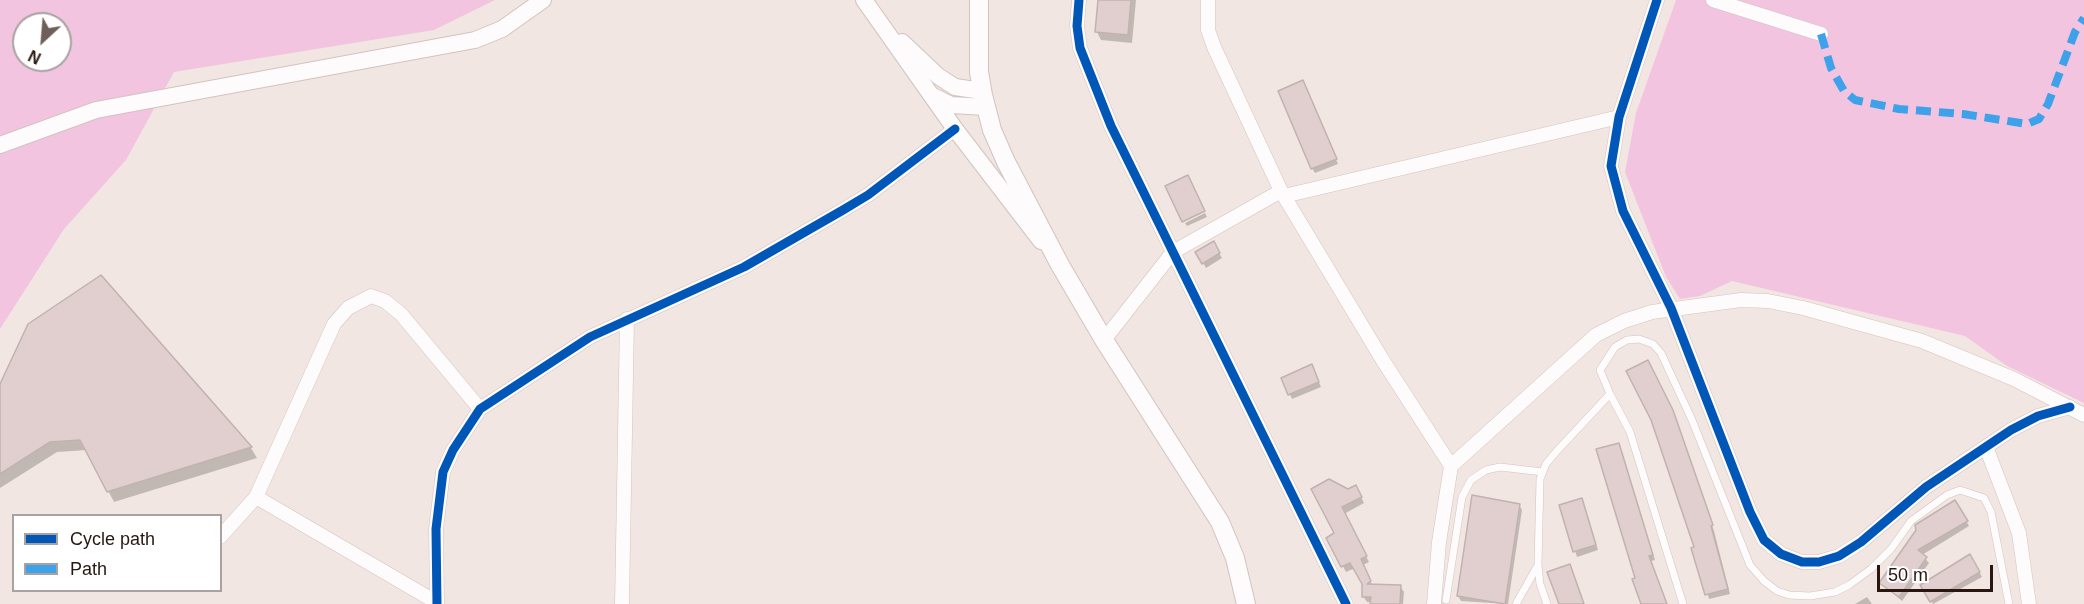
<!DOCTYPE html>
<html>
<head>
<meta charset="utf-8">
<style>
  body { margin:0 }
  #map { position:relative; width:2084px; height:604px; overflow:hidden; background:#f2e6e2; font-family:Arial,sans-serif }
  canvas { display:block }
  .legend { position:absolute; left:12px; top:514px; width:210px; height:78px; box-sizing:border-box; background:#fff; border:2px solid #a9a2a0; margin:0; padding:8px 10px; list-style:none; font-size:18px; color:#291611 }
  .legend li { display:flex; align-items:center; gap:12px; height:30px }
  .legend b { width:30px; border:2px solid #a9a2a0 }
  .north { position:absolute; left:12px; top:12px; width:60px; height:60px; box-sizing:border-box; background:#fff; border:2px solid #a9a2a0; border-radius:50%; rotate:206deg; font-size:16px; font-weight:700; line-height:24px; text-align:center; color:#291611 }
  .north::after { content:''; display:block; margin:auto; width:21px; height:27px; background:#6f5f5a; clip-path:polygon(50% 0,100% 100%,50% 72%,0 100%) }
  .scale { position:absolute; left:1877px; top:565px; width:116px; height:27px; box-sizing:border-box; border:3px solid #291611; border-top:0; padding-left:8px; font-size:18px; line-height:21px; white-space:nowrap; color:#291611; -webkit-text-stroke:4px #fff; paint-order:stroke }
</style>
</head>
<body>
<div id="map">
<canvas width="2084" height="604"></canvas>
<ul class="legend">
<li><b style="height:8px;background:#0057b8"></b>Cycle path</li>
<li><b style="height:8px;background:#3ea2ea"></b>Path</li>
</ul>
<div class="north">N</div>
<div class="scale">50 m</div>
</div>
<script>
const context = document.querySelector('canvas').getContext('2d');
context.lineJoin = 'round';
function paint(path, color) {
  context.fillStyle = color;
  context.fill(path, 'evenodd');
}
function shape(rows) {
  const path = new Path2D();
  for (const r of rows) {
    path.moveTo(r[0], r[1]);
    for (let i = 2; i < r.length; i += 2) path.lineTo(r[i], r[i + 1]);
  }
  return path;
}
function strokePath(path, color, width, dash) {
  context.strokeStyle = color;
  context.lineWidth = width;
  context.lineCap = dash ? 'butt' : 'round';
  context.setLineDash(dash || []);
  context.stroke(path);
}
const green = shape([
  [0,0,495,0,434,30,174,72,126,160,64,229,0,329],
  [24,24,60,24,60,60,24,60],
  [1676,0,2084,0,2084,403,2007,366,1965,336,1732,281,1700,296,1680,299,1666,277,1625,172,1636,113]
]);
const shadow = shape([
  [1099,0,1136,0,1132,43,1101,40,1097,32],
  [1305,87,1338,164,1315,173,1312,168],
  [1205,213,1207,217,1187,226,1185,223],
  [1213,243,1222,258,1206,268,1197,252],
  [101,277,251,448,257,458,114,502,87,450,57,452,0,488,0,388],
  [1314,371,1321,387,1292,399,1283,379],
  [1675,417,1714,531,1730,594,1709,599,1696,548],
  [1619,444,1655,560,1651,561,1667,604,1642,604],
  [1356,487,1364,503,1344,514,1369,562,1363,565,1372,585,1400,586,1404,592,1403,604,1367,602,1363,596,1364,584,1355,568,1346,572,1328,538,1336,534,1313,489,1348,491],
  [1582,500,1598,550,1577,557,1561,506],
  [1955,502,1969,526,1922,555,1929,563,1902,601,1881,583],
  [1519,505,1522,510,1508,604,1461,601,1458,596],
  [1970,556,1982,577,1933,604,1922,585],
  [1867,597,1872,604,1855,604]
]);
const building = shape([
  [1098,0,1131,0,1128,35,1095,32,1098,0],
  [1303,80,1337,159,1311,169,1278,91,1303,80],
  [1188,175,1205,211,1182,222,1165,186,1188,175],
  [1214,241,1220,253,1202,264,1195,252,1214,241],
  [101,275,252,447,107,492,80,440,50,442,0,474,0,384,28,324,101,275],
  [1648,360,1673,410,1713,525,1711,526,1728,589,1705,595,1691,548,1694,547,1651,420,1626,371,1648,360],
  [1312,364,1319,382,1288,395,1281,378,1312,364],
  [1619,443,1653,555,1649,556,1667,604,1641,604,1632,579,1635,578,1596,449,1619,443],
  [1329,479,1348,489,1356,485,1362,497,1342,507,1367,556,1361,559,1371,581,1367,584,1401,585,1400,604,1370,604,1371,597,1362,597,1362,584,1350,563,1341,567,1326,538,1334,533,1311,489,1329,479],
  [1472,495,1520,504,1505,604,1457,596,1472,495],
  [1582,498,1596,545,1573,552,1559,505,1582,498],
  [1955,500,1968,521,1918,550,1927,557,1899,597,1879,583,1916,530,1915,525,1955,500],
  [1970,554,1980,572,1930,602,1920,585,1970,554],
  [1570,564,1584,604,1559,604,1547,572,1570,564]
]);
const service = shape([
  [1610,394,1600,370,1615,347,1627,340,1639,339,1653,344,1661,353,1692,420,1750,565,1764,581,1777,591,1789,595,1810,596,1835,592,1849,585,1871,569,1891,549,1911,521,1947,495,1960,490,1984,498,1991,512,2009,604],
  [1446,600,1462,497,1471,480,1486,470,1500,467,1543,472],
  [1516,604,1538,565],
  [1547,604,1540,584,1538,565,1540,479,1546,464,1556,452,1610,394,1630,432,1683,604]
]);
const minor = shape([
  [1079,0,1077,26,1080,48,1111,126,1346,604],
  [1208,0,1208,30,1214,47,1281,191,1382,359,1451,466],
  [1657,0,1619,117,1611,166,1623,211,1671,308,1750,512,1764,540,1781,554,1802,562,1819,562,1839,556,1861,542,1926,487,2011,430,2038,416,2070,407],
  [1713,0,1821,34],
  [1284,196,1619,117],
  [1104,340,1173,252,1281,191],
  [1986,447,2019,533,2029,604],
  [256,497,436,602],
  [220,537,256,497,334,324,348,308,371,296,385,301,401,314,480,409],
  [437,604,436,529,443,472,453,450,480,409,590,337,744,267,843,210,868,195,955,129],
  [622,604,627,319],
  [1434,604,1439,542,1451,466,1596,335,1624,321,1652,312,1741,300,1768,301,1803,308,1922,341,2014,379,2084,415]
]);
const tertiary = shape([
  [864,0,955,129,1041,241],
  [902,42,938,76,955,87,982,91],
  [931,95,951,105,986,107],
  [0,145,96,110,475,40,502,29,543,0]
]);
const secondary = shape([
  [979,0,979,72,983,95,992,130,1006,162,1060,265,1104,340,1220,522,1235,558,1246,604]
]);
const quiet = shape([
  [1821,34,1831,68,1844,91,1855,100,1899,109,1963,114,2027,124,2039,119,2048,104,2075,32,2084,18]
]);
const cycleway = shape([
  [1079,0,1077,26,1080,48,1111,126,1346,604],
  [1657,0,1619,117,1611,166,1623,211,1671,308,1750,512,1764,540,1781,554,1802,562,1819,562,1839,556,1861,542,1926,487,2011,430,2038,416,2070,407],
  [437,604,436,529,443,472,453,450,480,409,590,337,744,267,843,210,868,195,955,129]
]);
paint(green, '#f2c4e0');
paint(shadow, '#0003');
paint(building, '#e0cfce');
strokePath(building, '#c1b2b0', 1.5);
strokePath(service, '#d3c3bf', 8);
strokePath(minor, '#d3c3bf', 15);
strokePath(tertiary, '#d3c3bf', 18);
strokePath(secondary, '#d3c3bf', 20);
strokePath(service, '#fdfbfb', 7);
strokePath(minor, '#fdfbfb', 14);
strokePath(tertiary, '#fdfbfb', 16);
strokePath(secondary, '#fdfbfb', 18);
strokePath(quiet, '#3ea2ea', 8, [15, 8]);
strokePath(cycleway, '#0057b8', 9);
</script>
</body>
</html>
